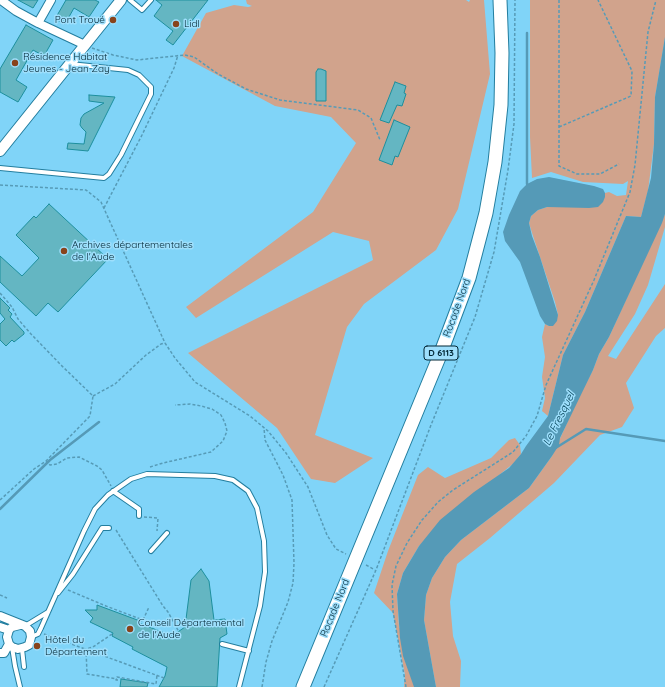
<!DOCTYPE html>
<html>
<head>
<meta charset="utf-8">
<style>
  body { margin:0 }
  canvas { display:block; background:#80d4f8 }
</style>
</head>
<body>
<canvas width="665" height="687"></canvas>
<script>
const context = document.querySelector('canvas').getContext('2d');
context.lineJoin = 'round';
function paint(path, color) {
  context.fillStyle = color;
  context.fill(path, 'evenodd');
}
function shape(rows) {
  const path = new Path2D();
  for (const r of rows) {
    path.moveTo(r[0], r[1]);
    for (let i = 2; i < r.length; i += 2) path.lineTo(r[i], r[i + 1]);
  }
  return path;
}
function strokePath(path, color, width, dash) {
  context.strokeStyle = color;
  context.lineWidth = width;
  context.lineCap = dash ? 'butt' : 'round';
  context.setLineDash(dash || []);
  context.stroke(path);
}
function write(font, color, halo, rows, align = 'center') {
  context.font = font + ' Quicksand,sans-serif';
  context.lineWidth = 3;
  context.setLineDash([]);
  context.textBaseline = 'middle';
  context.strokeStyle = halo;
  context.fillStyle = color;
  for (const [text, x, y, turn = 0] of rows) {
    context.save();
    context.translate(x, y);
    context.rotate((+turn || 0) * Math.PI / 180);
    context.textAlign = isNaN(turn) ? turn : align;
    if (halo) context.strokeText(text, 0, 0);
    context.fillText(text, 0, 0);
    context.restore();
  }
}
const green = shape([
  [246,0,466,0,469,2,470,0,484,0,490,74,458,209,436,250,364,304,347,327,315,435,373,458,335,483,311,479,277,428,188,353,373,260,369,241,333,232,196,318,186,307,313,212,356,143,331,117,275,106,182,56,206,13,234,5,248,7,252,6,247,4],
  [530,0,665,0,665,38,655,97,654,144,648,191,641,217,626,216,585,312,563,355,548,416,542,411,545,398,542,377,545,357,542,337,545,324,549,326,558,315,555,302,533,236,529,223,531,216,538,210,547,207,576,207,605,197,605,193,609,192,617,196,626,195,628,181,623,184,583,182,551,172,532,178,530,137],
  [665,214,665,227,648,285,635,314,608,356,616,359,665,284,665,328,656,336,626,383,634,408,622,427,600,435,554,483,490,538,457,564,450,602,453,636,461,661,460,687,436,687,424,620,426,595,432,578,445,557,461,540,529,488,552,456,578,399,593,370,599,354,609,337],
  [515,438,520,445,521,454,514,463,493,480,419,546,403,573,397,594,399,627,405,638,417,687,404,687,405,675,393,613,374,593,388,551,418,475,428,467,445,478,491,458,509,440]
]);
const water = shape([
  [665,37,665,214,662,223,609,337,599,354,593,370,560,438,559,445,552,456,529,488,461,540,445,557,432,578,426,595,424,620,436,687,414,687,403,656,400,638,397,594,403,573,419,546,440,520,474,492,509,468,521,454,526,446,548,416,563,355,585,312,626,216,641,217,651,178,654,144,655,97],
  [549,177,594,186,603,189,605,193,605,197,603,202,598,207,589,208,547,207,538,210,531,216,529,223,532,236,540,257,558,315,557,321,553,326,549,326,545,324,540,316,520,262,505,241,503,232,509,215,520,191,527,184,537,179]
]);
const stream = shape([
  [527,184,527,33],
  [554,449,586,429,665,441],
  [0,509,50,460,99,422]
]);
const building = shape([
  [18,0,38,0,33,8,18,0],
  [66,0,95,0,99,2,89,17,74,8,65,24,55,19,66,0],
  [156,0,208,0,173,45,166,40,173,31,154,16,162,5,156,0],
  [26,25,53,40,44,56,33,50,16,80,27,87,18,102,0,92,0,69,26,25],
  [318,69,321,69,326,71,326,101,316,101,316,72,318,69],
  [395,82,406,86,404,93,406,94,402,106,397,105,389,123,380,120,395,82],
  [89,95,115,97,88,151,67,149,68,143,84,144,86,132,82,128,80,125,81,118,84,114,104,103,89,101,89,95],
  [394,120,410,127,398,157,395,156,392,165,379,160,394,120],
  [49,204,108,259,58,312,48,303,36,316,0,282,0,256,22,276,39,258,16,235,34,216,36,218,49,204],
  [0,298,10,308,8,310,12,314,10,317,24,332,24,334,14,342,12,340,6,346,0,340,0,324,5,319,0,313,0,298],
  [201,569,209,581,214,620,225,619,227,634,220,638,217,687,159,687,165,676,167,667,132,649,133,647,112,636,113,633,90,622,93,618,85,610,97,610,97,605,140,621,139,623,172,636,185,627,191,580,201,569],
  [121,679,148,683,147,687,120,687,121,679]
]);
const path = shape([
  [559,0,559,166,577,174,600,174,619,164],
  [92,48,113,55,137,60,185,55,194,57,218,74,246,89,280,100,358,110,371,118,380,140],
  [559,127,631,96,632,71,598,0],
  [0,185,86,190,101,202,165,343,175,358,195,382,250,416,268,431,286,453,308,487,327,535,336,549,346,554],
  [104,208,142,135,174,68,178,55],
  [0,293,12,307,18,319,31,334,61,365,93,396,90,416,46,461],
  [93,396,115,384,146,355,161,344,165,343],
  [150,467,163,463,211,452,223,441,227,431,225,423,221,415,212,409,201,406,190,404,175,405],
  [0,500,34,469,46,461,50,465,57,464,67,458,79,457,97,466,102,470,111,486],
  [144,517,158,518,157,531],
  [116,530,163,606,168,612,179,632],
  [366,565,375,570],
  [68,590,106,606,143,620,139,622],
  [0,595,7,598],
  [143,620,149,607],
  [44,634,164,678],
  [112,634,93,647,86,649,87,674,117,679],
  [118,680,116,680,117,677,156,684,157,675],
  [262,687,266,662,272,641,288,602,293,583,294,563,292,500,283,475,265,440,264,428],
  [324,687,376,570,431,425,475,317,494,252,508,170,514,124,515,0],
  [406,687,393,611,392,585,396,566,407,543,422,520,438,502,453,490,513,452,526,436,537,416,546,385,594,280,630,192,635,165,648,32,656,0]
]);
const service = shape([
  [130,0,142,10,151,0],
  [0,168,104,178,109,174,121,155,151,94,151,87,139,75,128,70,70,64],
  [113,491,139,509,139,516],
  [151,551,167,533],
  [58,593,73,574,102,528,109,528],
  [25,626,48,612],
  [31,637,38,634,41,628,84,531,95,509,108,495,131,479,147,474,215,476,233,480,248,491,257,508,264,541,265,572,260,606,239,687],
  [222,644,249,651],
  [12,647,15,666,20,687],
  [22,649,24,667]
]);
const minor = shape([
  [1,0,16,11,38,23,85,45],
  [38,23,51,0],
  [0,616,25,626,30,631,31,637,29,645,25,647,18,649,12,647,9,644,7,637,9,630,12,627,20,625],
  [0,627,9,630],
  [0,653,4,653,9,644]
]);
const tertiary = shape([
  [0,151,121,0]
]);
const primary = shape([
  [303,687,440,355,469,278,486,213,495,162,501,105,502,53,500,0]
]);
const markers = [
  [113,20,4,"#88431b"],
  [176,24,4,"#88431b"],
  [15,63,4,"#88431b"],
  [64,251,4,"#88431b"],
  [130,629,4,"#88431b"],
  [37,646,4,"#88431b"]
];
const shields = [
  [441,353,34]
];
const shieldNames = [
  ["D 6113",441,353]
];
const poiNames = [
  ["Pont Troué",105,20,"right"],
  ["Lidl",184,24],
  ["Résidence Habitat",23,57],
  ["Jeunes - Jean Zay",23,69],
  ["Archives départementales",72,245],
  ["de l'Aude",72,257],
  ["Conseil Départemental",138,623],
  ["de l'Aude",138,635],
  ["Hôtel du",45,640],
  ["Département",45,652]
];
const streetNames = [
  ["Rocade Nord",457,308,-70],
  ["Rocade Nord",335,608,-68]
];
const waterNames = [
  ["Le Fresquel",559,419,-64]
];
paint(green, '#d1a38c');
paint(water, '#559ab7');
strokePath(stream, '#559ab7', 2.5);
paint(building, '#64b6c2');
strokePath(building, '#1d8f9d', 1);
strokePath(service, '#237e9f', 6);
strokePath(minor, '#237e9f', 10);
strokePath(tertiary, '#237e9f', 12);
strokePath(primary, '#237e9f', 15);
strokePath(path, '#569bb7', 1.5, [3, 2]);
strokePath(service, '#fff', 4);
strokePath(minor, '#fff', 8);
strokePath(tertiary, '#fff', 10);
strokePath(primary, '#fff', 13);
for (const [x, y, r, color] of markers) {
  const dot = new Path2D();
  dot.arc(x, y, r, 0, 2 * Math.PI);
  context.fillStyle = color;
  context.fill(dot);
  strokePath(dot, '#9edffc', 1.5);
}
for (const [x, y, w] of shields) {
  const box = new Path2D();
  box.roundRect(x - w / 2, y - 7, w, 14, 3);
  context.fillStyle = '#9edffc';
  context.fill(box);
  strokePath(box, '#012634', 1);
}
write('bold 9px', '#012634', null, shieldNames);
write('10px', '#012634', '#9edffc', poiNames, 'left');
write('10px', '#012634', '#9edffc', streetNames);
write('italic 11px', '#044257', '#9edffc', waterNames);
</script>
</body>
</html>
